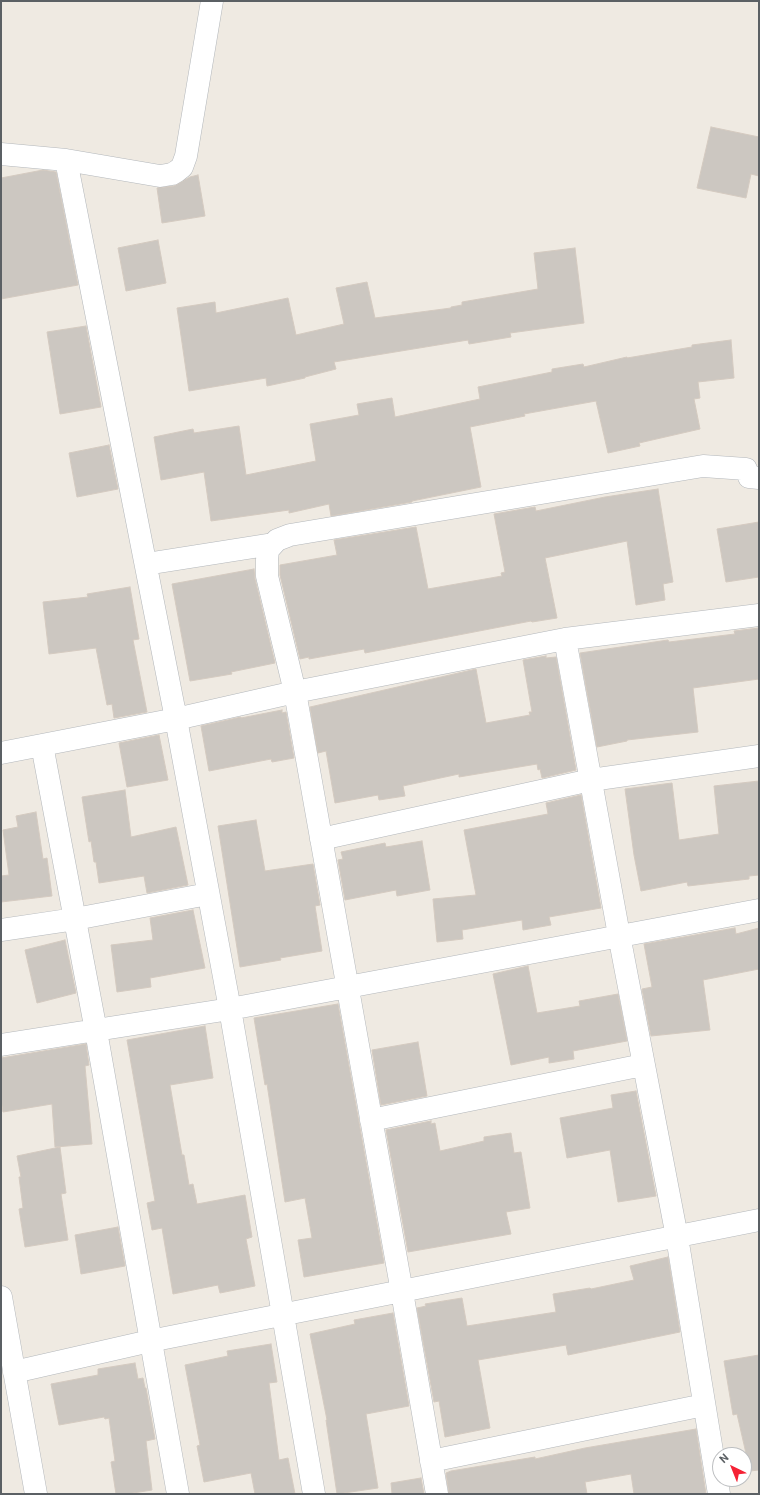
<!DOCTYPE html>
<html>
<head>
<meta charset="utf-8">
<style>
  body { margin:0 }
  #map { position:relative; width:760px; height:1495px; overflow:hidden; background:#efeae2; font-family:Roboto,sans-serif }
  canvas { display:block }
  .frame { position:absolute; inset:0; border:2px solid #5b6064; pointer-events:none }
  .north { position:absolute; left:712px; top:1447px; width:40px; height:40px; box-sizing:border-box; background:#fff; border:1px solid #bdbfc1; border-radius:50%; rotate:317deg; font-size:11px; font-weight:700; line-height:16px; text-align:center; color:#5b6064 }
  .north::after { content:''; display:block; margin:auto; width:14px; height:18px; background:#f52235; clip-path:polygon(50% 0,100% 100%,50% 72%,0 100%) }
</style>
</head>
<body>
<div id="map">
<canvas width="760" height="1495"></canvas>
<div class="frame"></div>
<div class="north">N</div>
</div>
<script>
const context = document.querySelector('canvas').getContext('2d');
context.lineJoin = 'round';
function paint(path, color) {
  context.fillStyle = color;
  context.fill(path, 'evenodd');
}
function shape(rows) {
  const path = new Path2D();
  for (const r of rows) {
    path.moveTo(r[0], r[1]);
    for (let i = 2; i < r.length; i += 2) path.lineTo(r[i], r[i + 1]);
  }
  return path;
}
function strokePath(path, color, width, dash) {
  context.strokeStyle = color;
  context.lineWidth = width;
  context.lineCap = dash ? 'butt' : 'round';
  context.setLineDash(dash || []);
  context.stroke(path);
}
const building = shape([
  [711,127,759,137,759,176,751,174,746,198,697,188,711,127],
  [43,170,56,172,78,285,1,299,1,178,43,170],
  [198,175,205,216,162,223,157,188,174,186,190,177,198,175],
  [158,240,166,283,126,291,118,248,158,240],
  [575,248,584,323,510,333,511,337,469,344,468,340,334,362,336,369,305,377,305,378,267,386,266,378,189,391,177,308,215,302,216,313,288,298,296,335,344,324,336,288,367,282,375,318,451,308,451,307,462,305,462,302,538,289,534,253,575,248],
  [86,326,101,407,60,414,47,332,86,326],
  [731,340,734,378,698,382,700,398,694,399,700,429,639,443,640,446,608,453,596,401,524,414,525,416,470,427,481,487,412,501,412,502,331,516,329,504,289,513,289,510,211,521,204,472,161,480,154,437,193,429,194,433,239,426,246,475,316,461,310,424,359,415,357,404,392,398,395,417,480,399,478,387,552,372,552,369,583,364,584,367,627,357,627,358,692,347,692,345,731,340],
  [109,445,118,489,77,497,69,453,109,445],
  [658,489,673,582,663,584,665,600,636,605,627,541,545,558,557,618,532,622,531,621,365,653,364,649,309,659,309,657,300,659,280,575,280,565,337,555,334,540,416,527,428,589,502,576,501,573,505,572,494,514,535,507,536,511,605,497,658,489],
  [759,522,759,577,726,582,717,529,759,522],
  [254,569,255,579,275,663,231,672,232,674,190,681,172,584,254,569],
  [130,587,139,639,133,640,147,712,114,718,112,704,107,705,96,648,49,654,43,602,88,597,87,594,130,587],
  [759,628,759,679,693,688,698,732,627,740,627,741,597,747,580,653,668,640,669,642,735,634,734,631,759,628],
  [546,656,546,658,556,657,576,770,542,778,540,769,538,770,537,764,459,777,459,774,403,786,405,796,379,800,378,795,335,803,326,751,318,753,310,707,476,669,486,723,530,715,529,712,532,712,523,660,546,656],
  [282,710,282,713,286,712,294,758,272,762,271,759,209,771,201,726,241,717,241,718,282,710],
  [159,735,168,780,127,787,119,743,159,735],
  [759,781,759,875,749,876,749,879,688,886,687,882,641,891,634,855,625,789,672,783,679,840,719,834,714,786,759,781],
  [125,790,131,837,176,827,188,885,147,893,144,876,99,883,96,862,94,862,91,841,89,842,82,797,125,790],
  [581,795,601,908,549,917,551,925,523,930,522,920,462,930,463,939,437,942,433,899,476,895,464,830,548,814,546,803,581,795],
  [36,812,43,859,47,858,52,896,1,902,1,876,9,875,3,830,18,827,16,816,36,812],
  [256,820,265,871,313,864,320,905,315,906,322,951,280,958,281,960,240,967,218,826,256,820],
  [422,841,430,890,397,896,396,890,345,900,338,860,343,859,341,852,385,843,386,847,422,841],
  [193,910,205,968,150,978,151,987,117,992,111,945,153,940,150,918,193,910],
  [735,928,736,934,759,928,759,969,703,980,710,1030,651,1036,642,989,652,987,644,944,735,928],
  [65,940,76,993,37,1003,25,950,65,940],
  [528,966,537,1013,580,1006,579,1001,618,994,627,1041,573,1051,574,1059,549,1063,549,1057,511,1065,493,974,528,966],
  [338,1004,384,1263,304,1277,298,1240,312,1238,305,1198,285,1202,267,1084,265,1085,254,1018,338,1004],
  [205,1026,213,1078,170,1085,182,1155,184,1155,189,1185,193,1184,197,1204,245,1195,252,1237,246,1239,255,1286,220,1293,218,1285,173,1294,162,1228,152,1230,147,1203,155,1201,127,1040,205,1026],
  [418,1042,427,1096,381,1105,372,1050,418,1042],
  [86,1044,89,1065,85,1066,92,1144,55,1147,52,1104,3,1112,1,1100,1,1058,86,1044],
  [636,1091,656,1196,618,1202,610,1150,567,1158,560,1118,613,1108,611,1095,636,1091],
  [431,1121,431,1124,435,1123,440,1151,484,1141,484,1137,511,1133,514,1153,521,1152,530,1208,506,1212,511,1234,408,1252,386,1130,431,1121],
  [60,1147,66,1193,61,1194,68,1240,25,1247,19,1209,23,1208,19,1177,21,1177,17,1156,60,1147],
  [118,1227,125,1266,81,1274,75,1235,118,1227],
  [668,1257,680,1332,568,1355,566,1345,478,1360,490,1428,445,1437,439,1401,434,1402,417,1308,426,1306,425,1304,462,1298,467,1326,556,1312,553,1294,590,1288,591,1289,634,1280,630,1266,668,1257],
  [393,1313,409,1406,366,1414,378,1488,337,1494,326,1420,327,1420,310,1334,355,1324,354,1320,393,1313],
  [271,1344,277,1382,269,1383,279,1460,288,1458,295,1494,255,1494,251,1473,204,1482,197,1446,200,1445,185,1365,228,1356,227,1351,271,1344],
  [759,1355,759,1470,750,1471,737,1414,733,1415,724,1361,759,1355],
  [135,1363,138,1379,143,1378,145,1388,146,1388,155,1439,146,1441,152,1490,127,1494,116,1494,111,1462,115,1461,109,1418,105,1419,104,1417,59,1425,51,1384,98,1375,98,1369,135,1363],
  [696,1429,706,1494,634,1494,631,1474,585,1482,587,1494,449,1494,446,1473,451,1471,535,1457,535,1459,585,1448,696,1429],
  [421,1478,424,1494,392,1494,391,1483,421,1478]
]);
const minor = shape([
  [1,154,66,160,160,176,172,174,177,171,182,167,186,156,212,1],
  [66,160,176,719,230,1009,314,1494],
  [146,564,273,544],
  [565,639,619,935,677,1237,719,1494],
  [42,745,96,1031,178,1494],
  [1,753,176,719,295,692,565,639,759,615],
  [321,839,591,780,759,756],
  [1,930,75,919,208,894],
  [1,1045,230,1009,759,910],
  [371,1120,643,1065],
  [1,1297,36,1494],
  [14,1372,150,1341,759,1220],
  [431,1461,704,1405],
  [437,1494,402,1292,295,692,267,576,267,560,268,550,277,540,290,535,703,466,746,469,749,477,759,478]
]);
paint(building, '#ccc7c1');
strokePath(building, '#d4cac0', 1);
strokePath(minor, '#b3b7bb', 23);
strokePath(minor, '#fff', 22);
</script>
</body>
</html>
